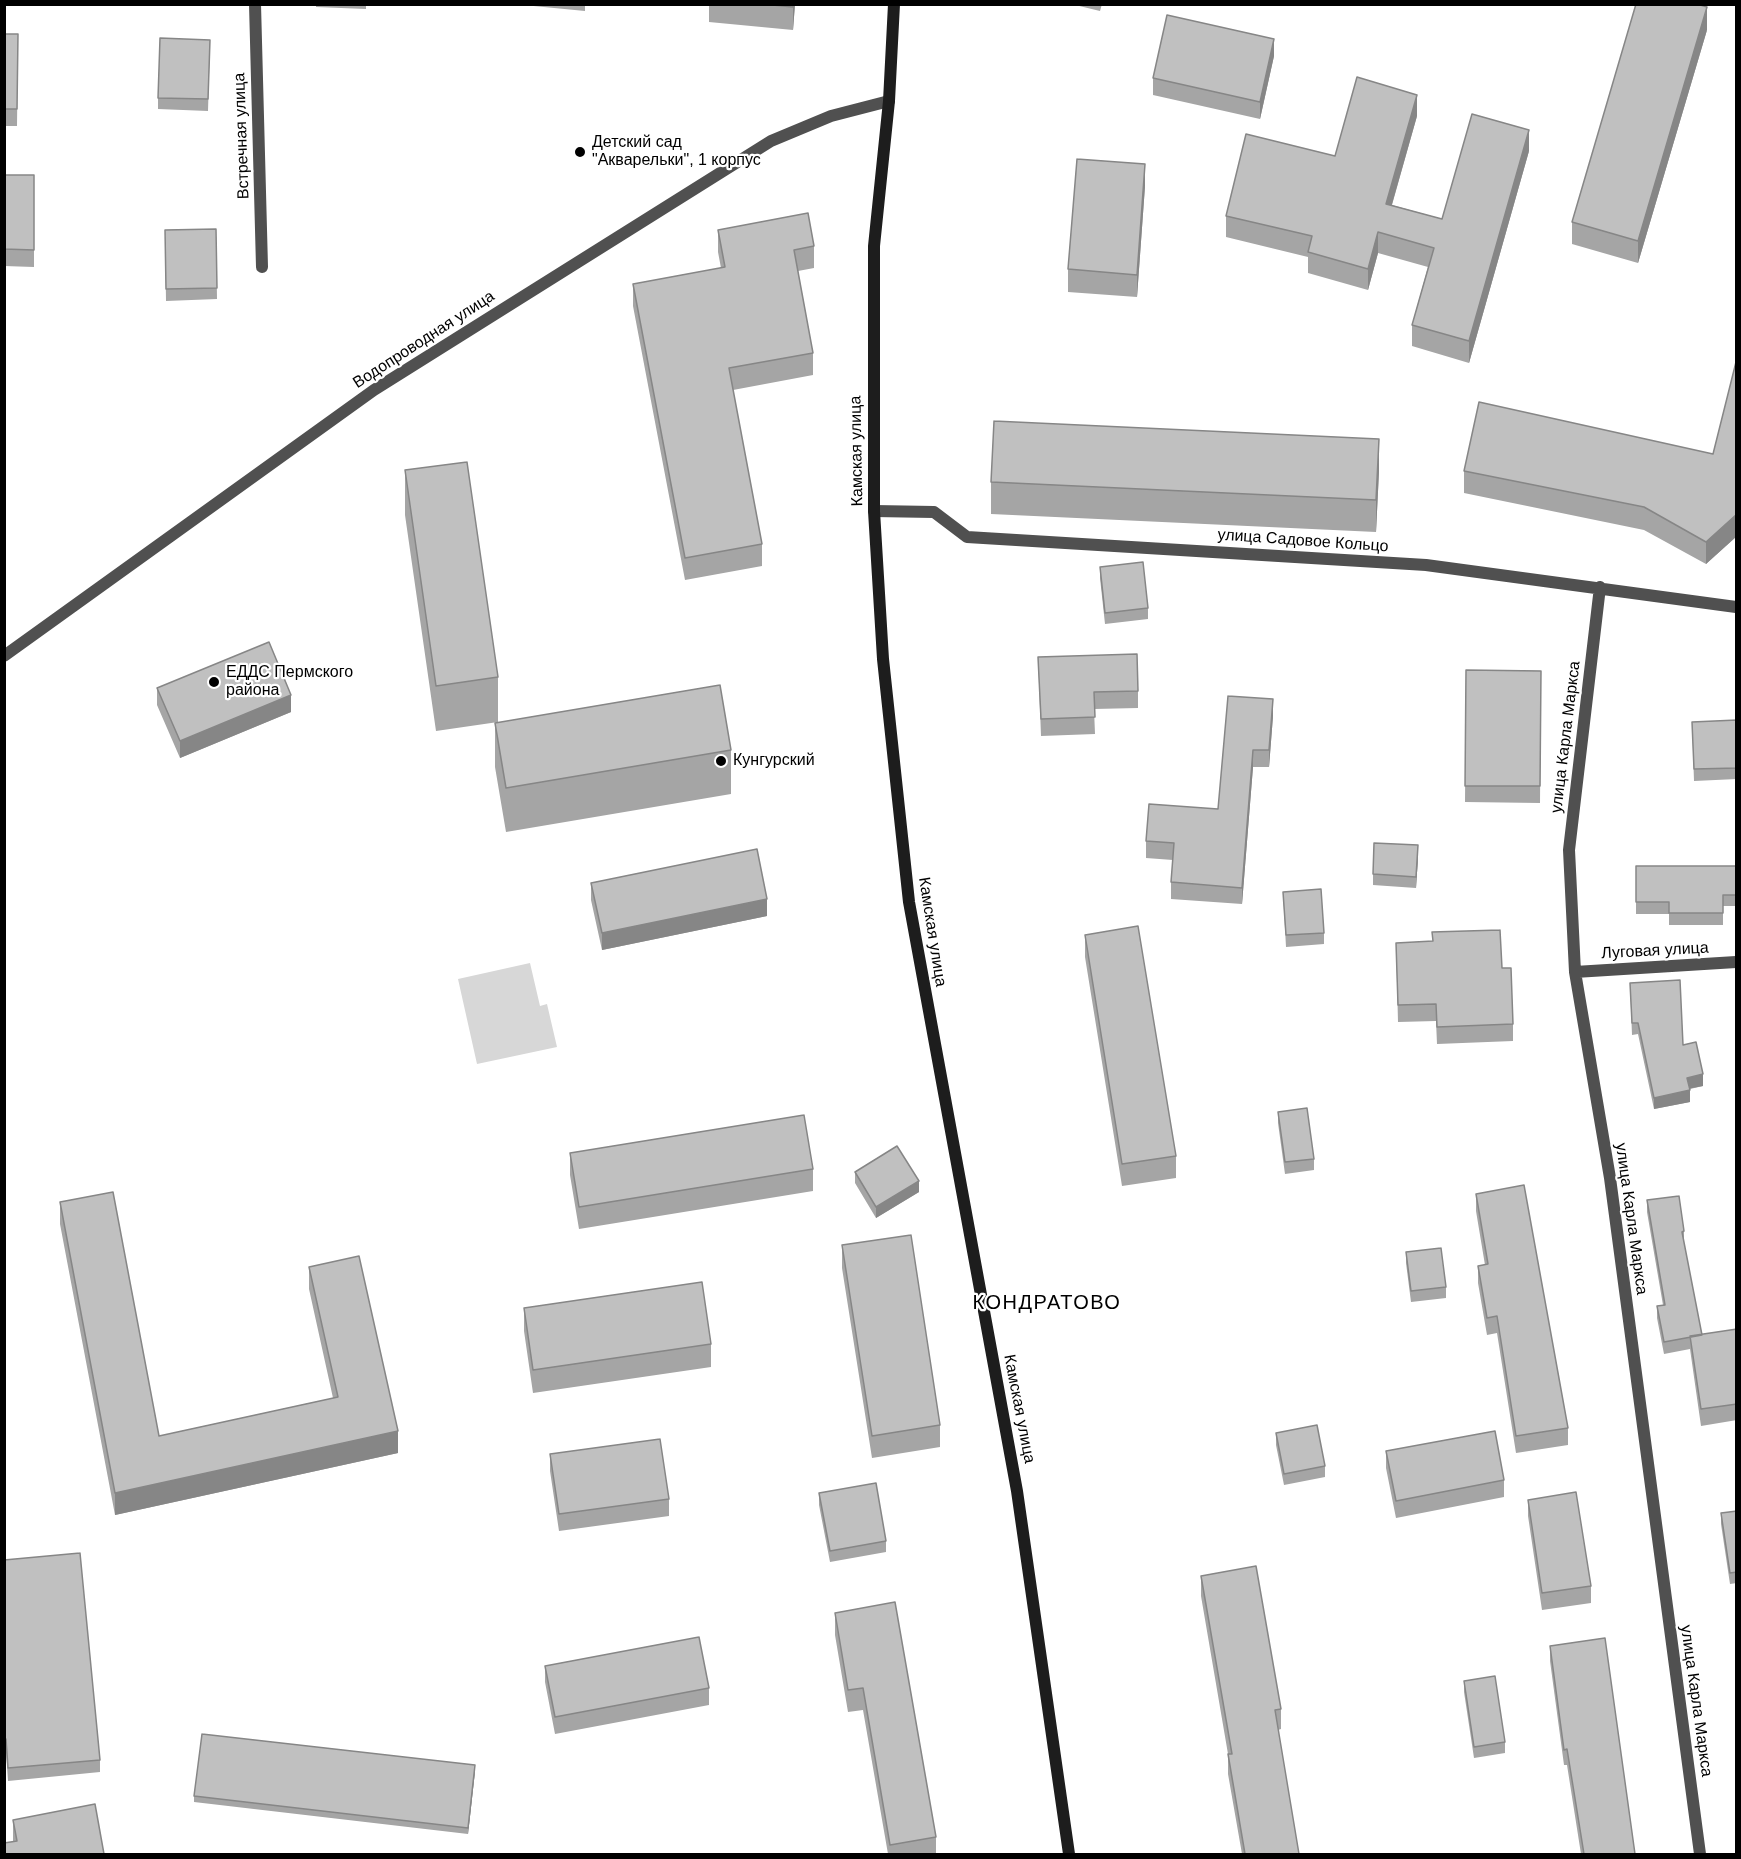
<!DOCTYPE html>
<html>
<head>
<meta charset="utf-8">
<style>
  body { margin:0 }
  #map { position:relative; width:1741px; height:1859px; overflow:hidden; background:#fff; font-family:Helvetica,sans-serif }
  canvas { display:block }
  .frame { position:absolute; inset:0; border:6px solid #000; pointer-events:none }
</style>
</head>
<body>
<div id="map">
<canvas width="1741" height="1859"></canvas>
<div class="frame"></div>
</div>
<script>
const context = document.querySelector('canvas').getContext('2d');
context.lineJoin = 'round';
function paint(path, color) {
  context.fillStyle = color;
  context.fill(path, 'evenodd');
}
function shape(rows) {
  const path = new Path2D();
  for (const r of rows) {
    path.moveTo(r[0], r[1]);
    for (let i = 2; i < r.length; i += 2) path.lineTo(r[i], r[i + 1]);
  }
  return path;
}
function strokePath(path, color, width, dash) {
  context.strokeStyle = color;
  context.lineWidth = width;
  context.lineCap = dash ? 'butt' : 'round';
  context.setLineDash(dash || []);
  context.stroke(path);
}
function write(font, color, halo, rows, align = 'center') {
  context.font = font + ' Helvetica,sans-serif';
  context.lineWidth = 4.5;
  context.setLineDash([]);
  context.textBaseline = 'middle';
  context.strokeStyle = halo;
  context.fillStyle = color;
  for (const [text, x, y, turn = 0] of rows) {
    context.save();
    context.translate(x, y);
    context.rotate((+turn || 0) * Math.PI / 180);
    context.textAlign = isNaN(turn) ? turn : align;
    if (halo) context.strokeText(text, 0, 0);
    context.fillText(text, 0, 0);
    context.restore();
  }
}
const green = shape([
  [530,963,540,1006,547,1004,557,1047,477,1064,458,979]
]);
const street = shape([
  [255,4,262,267],
  [874,511,934,512,967,537,1426,565,1736,607],
  [1600,587,1569,850,1575,972,1610,1178,1700,1854],
  [4,656,374,390,771,141,831,116,889,101],
  [1575,972,1736,962]
]);
const secondary = shape([
  [894,4,889,101,874,246,874,511,883,659,909,902,1017,1491,1069,1854]
]);
const wall = shape([
  [316,4,366,4,366,9,316,7],
  [513,4,585,4,585,11],
  [709,4,795,4,793,30,709,22],
  [1071,4,1102,4,1100,11],
  [1707,30,1638,263,1572,244,1572,222],
  [4,34,18,34,17,126,4,126],
  [210,40,208,111,158,109,158,98],
  [1274,56,1260,119,1153,95,1153,78],
  [1417,116,1392,205,1442,219,1529,151,1469,363,1412,346,1412,325,1428,267,1378,253,1368,290,1308,273,1308,257,1226,237,1226,216,1335,156],
  [4,175,34,175,34,267,4,266],
  [1145,186,1137,297,1068,292,1068,269],
  [216,229,217,299,166,301,165,230],
  [718,230,814,246,814,268,798,271,813,353,813,375,733,390,762,544,762,566,685,580,633,306,633,284,721,268,718,252],
  [1737,358,1737,536,1706,564,1644,530,1464,493,1464,471,1713,454],
  [405,470,498,677,498,722,436,731,405,515],
  [1379,471,1376,532,991,514,991,482],
  [1100,567,1148,608,1148,619,1105,624,1100,578],
  [1038,657,1138,691,1138,708,1094,709,1095,734,1041,736],
  [1466,670,1541,671,1540,803,1465,802],
  [157,688,291,712,180,758,157,705],
  [1273,716,1269,767,1253,767,1242,904,1171,899,1171,882,1173,860,1146,858,1146,841,1218,809],
  [1737,720,1737,779,1694,781,1692,722],
  [495,723,731,750,731,794,506,832,495,767],
  [1418,857,1416,888,1373,885,1373,874],
  [1636,866,1737,866,1737,906,1723,906,1723,925,1669,925,1669,914,1636,914],
  [591,883,767,916,602,950,591,900],
  [1283,892,1324,933,1324,944,1286,947],
  [1085,935,1176,1156,1176,1178,1122,1186,1085,957],
  [1396,943,1502,968,1513,1024,1513,1041,1437,1044,1436,1021,1398,1022],
  [1630,983,1683,1045,1703,1086,1690,1089,1690,1102,1654,1109,1638,1034,1632,1035],
  [1278,1112,1314,1159,1314,1170,1285,1174,1278,1123],
  [570,1153,813,1169,813,1191,579,1229,570,1175],
  [855,1172,919,1192,876,1218,855,1183],
  [1476,1194,1568,1428,1568,1445,1516,1453,1497,1333,1487,1335,1478,1283,1478,1266,1485,1265,1476,1211],
  [1647,1200,1684,1231,1684,1243,1702,1335,1737,1329,1737,1420,1701,1426,1690,1349,1664,1354,1657,1318,1657,1306,1663,1305,1647,1212],
  [60,1202,159,1436,333,1398,309,1289,309,1267,398,1453,115,1515,60,1224],
  [842,1245,940,1425,940,1447,872,1458,842,1268],
  [1406,1252,1446,1287,1446,1298,1411,1302,1406,1263],
  [524,1308,711,1344,711,1367,533,1393,524,1331],
  [1276,1433,1325,1466,1325,1477,1284,1485,1276,1445],
  [1386,1451,1504,1480,1504,1497,1396,1518,1386,1468],
  [550,1454,669,1499,669,1516,559,1531,550,1471],
  [819,1493,886,1541,886,1552,830,1562,819,1505],
  [1528,1500,1591,1586,1591,1603,1542,1610,1528,1516],
  [1737,1511,1737,1583,1730,1584,1721,1524,1721,1513],
  [4,1560,100,1760,100,1772,8,1781,6,1752,4,1752],
  [1201,1576,1281,1709,1281,1729,1278,1730,1299,1854,1242,1854,1228,1774,1228,1754,1201,1596],
  [835,1613,936,1837,936,1854,888,1854,863,1710,848,1712,835,1635],
  [1550,1646,1635,1854,1581,1854,1567,1765,1564,1765,1550,1661],
  [545,1666,709,1688,709,1705,555,1734,545,1682],
  [1464,1681,1505,1742,1505,1753,1474,1758,1464,1692],
  [475,1771,468,1834,194,1802,194,1796],
  [13,1820,104,1854,13,1841]
]);
const shadedWall = shape([
  [793,4,795,4,793,30],
  [1707,7,1707,30,1638,263,1638,241],
  [1274,39,1274,56,1260,119,1260,102],
  [1417,95,1417,116,1386,225,1386,204],
  [1529,130,1529,151,1469,363,1469,341],
  [1145,164,1145,186,1137,297,1137,275],
  [1378,232,1378,253,1368,290,1368,269],
  [1379,439,1379,471,1376,532,1376,500],
  [1737,514,1737,536,1706,564,1706,542],
  [291,695,291,712,180,758,180,741],
  [1273,699,1273,716,1269,767,1269,750],
  [1253,750,1253,767,1242,904,1242,888],
  [1418,845,1418,857,1416,888,1416,877],
  [767,899,767,916,602,950,602,933],
  [1703,1074,1703,1086,1687,1089,1687,1078],
  [1690,1090,1690,1102,1654,1109,1654,1098],
  [919,1181,919,1192,876,1218,876,1207],
  [398,1431,398,1453,115,1515,115,1493],
  [475,1765,475,1771,468,1834,468,1828]
]);
const building = shape([
  [762,4,793,4,793,7,762,4],
  [1636,4,1697,4,1707,7,1638,241,1572,222,1636,4],
  [1167,15,1274,39,1260,102,1153,78,1167,15],
  [4,34,18,34,17,109,4,109,4,34],
  [160,38,210,40,208,99,158,98,160,38],
  [1357,77,1417,95,1386,204,1442,219,1472,114,1529,130,1469,341,1412,325,1434,248,1378,232,1368,269,1308,252,1312,236,1226,216,1246,134,1335,156,1357,77],
  [1077,159,1145,164,1137,275,1068,269,1077,159],
  [4,175,34,175,34,250,4,249,4,175],
  [808,213,814,246,794,250,813,353,729,368,762,544,685,558,633,284,725,267,718,230,808,213],
  [216,229,217,288,166,289,165,230,216,229],
  [1737,358,1737,514,1706,542,1644,507,1464,471,1479,402,1713,454,1737,358],
  [994,421,1379,439,1376,500,991,482,994,421],
  [467,462,498,677,436,686,405,470,467,462],
  [1143,562,1148,608,1105,613,1100,567,1143,562],
  [269,642,291,695,180,741,157,688,269,642],
  [1137,654,1138,691,1094,692,1095,717,1041,719,1038,657,1137,654],
  [1466,670,1541,671,1540,786,1465,786,1466,670],
  [720,685,731,750,506,788,495,723,720,685],
  [1228,696,1273,699,1269,750,1253,750,1242,888,1171,882,1174,843,1146,841,1149,804,1218,809,1228,696],
  [1737,720,1737,768,1694,769,1692,722,1737,720],
  [1374,843,1418,845,1416,877,1373,874,1374,843],
  [757,849,767,899,602,933,591,883,757,849],
  [1636,866,1737,866,1737,895,1723,895,1723,913,1669,913,1669,902,1636,902,1636,866],
  [1321,889,1324,933,1286,935,1283,892,1321,889],
  [1138,926,1176,1156,1122,1164,1085,935,1138,926],
  [1500,930,1502,968,1511,968,1513,1024,1437,1027,1436,1004,1398,1005,1396,943,1433,941,1432,932,1500,930],
  [1680,980,1683,1045,1696,1042,1703,1074,1687,1078,1690,1090,1654,1098,1638,1023,1632,1023,1630,983,1680,980],
  [1307,1108,1314,1159,1285,1162,1278,1112,1307,1108],
  [804,1115,813,1169,579,1207,570,1153,804,1115],
  [897,1146,919,1181,876,1207,855,1172,897,1146],
  [1524,1185,1568,1428,1516,1436,1497,1316,1487,1318,1478,1266,1488,1264,1476,1194,1524,1185],
  [113,1192,159,1436,338,1397,309,1267,359,1256,398,1431,115,1493,60,1202,113,1192],
  [1679,1196,1684,1231,1682,1232,1702,1335,1664,1342,1657,1306,1665,1305,1647,1200,1679,1196],
  [911,1235,940,1425,872,1436,842,1245,911,1235],
  [1441,1248,1446,1287,1411,1291,1406,1252,1441,1248],
  [702,1282,711,1344,533,1370,524,1308,702,1282],
  [1737,1329,1737,1404,1701,1409,1690,1336,1737,1329],
  [1317,1425,1325,1466,1284,1474,1276,1433,1317,1425],
  [1495,1431,1504,1480,1396,1501,1386,1451,1495,1431],
  [660,1439,669,1499,559,1514,550,1454,660,1439],
  [876,1483,886,1541,830,1551,819,1493,876,1483],
  [1576,1492,1591,1586,1542,1593,1528,1500,1576,1492],
  [1737,1511,1737,1572,1730,1573,1721,1513,1737,1511],
  [80,1553,100,1760,8,1768,6,1739,4,1739,4,1560,80,1553],
  [1256,1566,1281,1709,1275,1710,1299,1854,1245,1854,1228,1754,1232,1754,1201,1576,1256,1566],
  [895,1602,936,1837,890,1845,863,1688,848,1690,835,1613,895,1602],
  [699,1637,709,1688,555,1717,545,1666,699,1637],
  [1605,1638,1635,1854,1584,1854,1567,1749,1564,1750,1550,1646,1605,1638],
  [1495,1676,1505,1742,1474,1747,1464,1681,1495,1676],
  [202,1734,475,1765,468,1828,194,1796,202,1734],
  [95,1804,104,1854,4,1854,4,1843,17,1841,13,1820,95,1804]
]);
const markers = [
  [580,152,6,"#000"],
  [214,682,6,"#000"],
  [721,761,6,"#000"]
];
const streetNames = [
  ["Встречная улица",242,136,-92],
  ["Водопроводная улица",424,340,-33],
  ["Камская улица",857,451,-91],
  ["улица Садовое Кольцо",1303,541,4],
  ["улица Карла Маркса",1566,737,-83],
  ["Камская улица",932,932,81],
  ["Луговая улица",1655,951,-3],
  ["улица Карла Маркса",1631,1219,82],
  ["Камская улица",1019,1409,79],
  ["улица Карла Маркса",1696,1701,82]
];
const poiNames = [
  ["Детский сад",592,143],
  ["\"Акварельки\", 1 корпус",592,161],
  ["ЕДДС Пермского",226,673],
  ["района",226,691],
  ["Кунгурский",733,761]
];
const quarterNames = [
  ["КОНДРАТОВО",1047,1303]
];
paint(green, '#d7d7d7');
strokePath(street, '#505050', 12);
strokePath(secondary, '#1d1d1d', 12);
paint(wall, '#a5a5a5');
paint(shadedWall, '#868686');
paint(building, '#c0c0c0');
strokePath(building, '#868686', 1.5);
for (const [x, y, r, color] of markers) {
  const dot = new Path2D();
  dot.arc(x, y, r, 0, 2 * Math.PI);
  context.fillStyle = color;
  context.fill(dot);
  strokePath(dot, '#fff', 2);
}
write('16px', '#000', '#fff', streetNames);
write('16px', '#000', '#fff', poiNames, 'left');
context.letterSpacing = '1.5px';
write('20px', '#000', '#fff', quarterNames);
context.letterSpacing = '0px';
</script>
</body>
</html>
